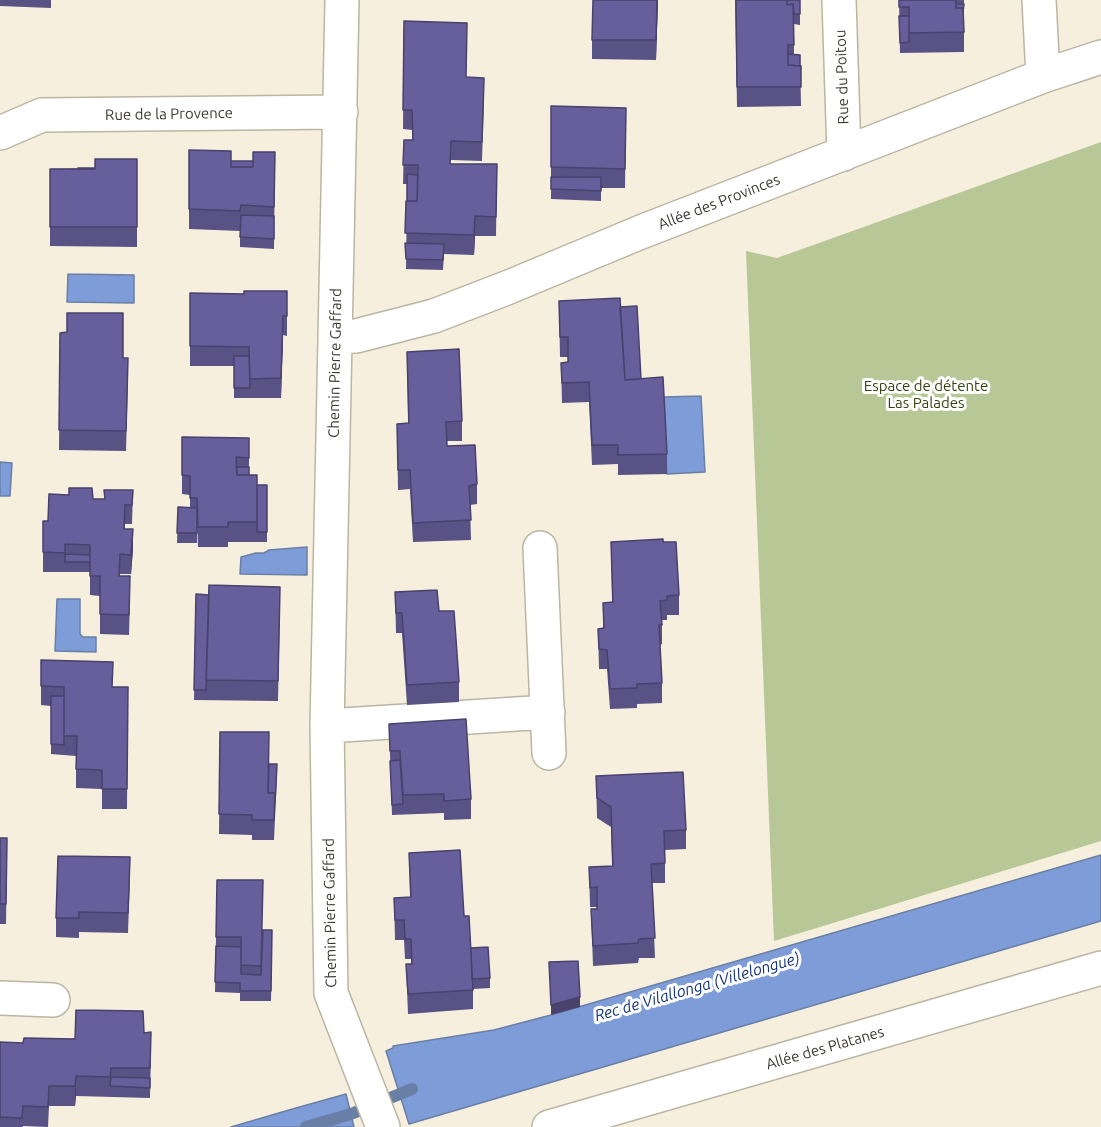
<!DOCTYPE html>
<html>
<head>
<meta charset="utf-8">
<style>
  body { margin:0 }
  canvas { display:block; background:#f6efdd }
</style>
</head>
<body>
<canvas width="1101" height="1127"></canvas>
<script>
const context = document.querySelector('canvas').getContext('2d');
context.lineJoin = 'round';
function paint(path, color) {
  context.fillStyle = color;
  context.fill(path, 'evenodd');
}
function shape(rows) {
  const path = new Path2D();
  for (const r of rows) {
    path.moveTo(r[0], r[1]);
    for (let i = 2; i < r.length; i += 2) path.lineTo(r[i], r[i + 1]);
  }
  return path;
}
function strokePath(path, color, width, dash) {
  context.strokeStyle = color;
  context.lineWidth = width;
  context.lineCap = dash ? 'butt' : 'round';
  context.setLineDash(dash || []);
  context.stroke(path);
}
function write(font, color, halo, rows, align = 'center') {
  context.font = font + ' Ubuntu,sans-serif';
  context.lineWidth = 6;
  context.setLineDash([]);
  context.textBaseline = 'middle';
  context.strokeStyle = halo;
  context.fillStyle = color;
  for (const [text, x, y, turn = 0] of rows) {
    context.save();
    context.translate(x, y);
    context.rotate((+turn || 0) * Math.PI / 180);
    context.textAlign = isNaN(turn) ? turn : align;
    if (halo) context.strokeText(text, 0, 0);
    context.fillText(text, 0, 0);
    context.restore();
  }
}
const green = shape([
  [1101,142,1101,841,774,941,746,251,777,258]
]);
const water = shape([
  [68,274,134,275,134,303,67,302,68,274],
  [701,396,705,472,667,474,663,397,701,396],
  [0,462,12,463,10,496,0,496,0,462],
  [307,547,307,575,240,574,241,557,256,553,264,553,269,550,307,547],
  [57,599,80,599,80,634,83,637,96,637,96,652,55,651,57,599],
  [1101,855,1101,921,409,1124,386,1051,393,1048,393,1046,494,1030,551,1015,1101,855],
  [346,1094,354,1127,231,1127,289,1110,346,1094]
]);
const stream = shape([
  [306,1127,351,1114,412,1089]
]);
const minor = shape([
  [342,0,327,726,331,993,383,1127],
  [839,0,844,154],
  [1039,0,1043,76],
  [0,133,42,115,341,112],
  [335,337,356,336,434,316,509,287,641,232,1043,76,1101,57],
  [540,548,549,753],
  [327,726,548,712],
  [0,998,53,1000],
  [549,1127,1101,968]
]);
const wall = shape([
  [0,0,51,0,51,8,0,6],
  [658,0,656,60,592,59,592,40],
  [735,0,800,0,800,25,794,24,794,54,800,55,801,106,737,107],
  [899,0,964,0,964,52,900,53],
  [404,21,466,77,484,97,482,161,451,160,450,164,497,164,496,236,475,236,474,255,444,254,443,270,406,269,407,184,403,184,404,140,412,140,412,130,403,129],
  [551,106,626,108,625,188,601,188,601,201,551,199],
  [189,150,231,161,253,161,275,152,274,249,240,247,240,231,189,229],
  [137,159,137,247,50,246,50,169,95,168],
  [287,291,287,336,283,335,281,398,234,398,234,366,190,366,190,293,244,294],
  [559,301,620,307,641,379,667,454,667,474,618,475,618,464,592,465,589,402,562,403,561,363,568,362,568,357,560,357],
  [60,333,123,358,128,378,126,451,59,450],
  [407,352,462,421,462,441,447,441,447,446,477,484,477,504,470,505,471,540,413,542,410,489,398,490,397,424,408,423],
  [182,437,249,438,249,475,257,485,267,485,267,542,228,542,228,547,198,547,197,519,197,543,177,543,178,507,190,507,190,495,182,494],
  [133,490,132,524,125,524,125,529,133,549,131,574,120,574,120,576,130,596,129,635,100,634,100,596,90,595,90,572,43,572,43,521,48,521,93,499,104,499],
  [611,542,679,595,679,615,667,615,667,620,662,620,662,644,660,645,662,683,662,703,637,704,637,708,610,709,607,669,599,669,598,629,603,628,603,603,612,602],
  [395,592,439,611,459,682,459,702,407,705,402,633,396,633],
  [196,594,280,607,278,701,194,700],
  [41,660,113,687,128,687,127,809,102,809,102,789,76,788,76,756,51,754,51,706,41,705],
  [389,724,471,799,471,819,444,820,444,813,392,815],
  [220,732,269,764,277,775,274,840,252,840,252,835,219,834],
  [596,776,686,830,686,849,665,850,665,883,652,883,655,958,639,958,638,963,593,966,591,909,597,909,597,907,590,907,589,867,612,866,611,827,597,818],
  [0,838,7,857,6,924,0,924],
  [409,853,464,916,471,948,490,978,490,988,473,989,473,1009,408,1014,406,964,411,964,411,959,405,959,404,940,395,940,394,898,410,897],
  [130,877,128,933,79,932,79,938,56,937,56,918],
  [217,880,262,948,272,930,271,1001,240,1001,240,993,215,992],
  [144,1033,151,1052,150,1098,76,1096,75,1106,49,1106,48,1127,23,1126,23,1127,0,1127,0,1042,23,1043]
]);
const shadedWall = shape([
  [657,0,658,0,656,60,656,40],
  [475,216,475,236,474,255,474,235],
  [283,316,283,335,281,398,281,378],
  [133,529,133,549,131,574,131,555],
  [580,997,580,1007,551,1015,551,1005],
  [76,1076,76,1096,75,1106,75,1086]
]);
const building = shape([
  [593,0,657,0,656,40,592,40,593,0],
  [736,0,787,0,787,5,793,4,794,45,788,45,788,65,801,66,801,87,737,87,736,0],
  [787,0,800,0,800,14,794,14,793,4,787,5,787,0],
  [899,0,956,0,956,8,963,8,964,32,909,33,909,7,899,7,899,0],
  [956,4,964,4,963,12,963,8,956,8,956,4],
  [899,16,909,16,909,42,900,43,899,16],
  [404,21,467,23,466,77,484,78,482,142,451,141,450,164,497,164,496,217,475,216,474,235,405,233,406,201,417,201,418,165,403,165,404,140,413,140,412,110,403,110,404,21],
  [788,54,800,55,800,66,788,65,788,54],
  [551,106,626,108,625,169,551,167,551,106],
  [189,150,231,151,231,167,253,167,253,152,275,152,274,207,241,205,240,211,189,209,189,150],
  [95,159,137,159,137,227,50,227,50,169,95,169,95,159],
  [231,161,253,161,253,167,231,167,231,161],
  [78,168,95,168,95,169,78,169,78,168],
  [407,174,418,175,417,201,407,201,407,174],
  [551,177,601,177,601,191,551,189,551,177],
  [241,215,274,216,274,239,240,237,241,215],
  [405,243,444,244,443,260,406,259,405,243],
  [244,291,287,291,287,316,283,316,281,378,250,379,249,347,190,346,190,293,244,294,244,291],
  [620,298,625,380,663,377,667,454,618,455,618,445,592,445,589,382,562,383,561,363,568,362,568,337,560,337,559,301,620,298],
  [637,306,641,379,625,380,620,307,637,306],
  [67,313,123,313,123,358,128,358,126,431,59,430,60,333,67,332,67,313],
  [459,349,462,421,446,422,447,446,475,445,477,484,469,486,471,520,413,523,410,470,398,470,397,424,409,423,407,352,459,349],
  [234,356,249,356,250,388,234,388,234,356],
  [182,437,249,438,249,458,236,457,237,475,257,475,257,522,228,522,228,527,198,527,197,498,190,498,190,476,182,475,182,437],
  [236,467,249,467,249,475,237,475,236,467],
  [257,485,267,485,267,532,257,532,257,485],
  [69,488,92,488,93,499,105,499,104,490,133,490,132,505,125,505,124,529,133,529,131,555,120,554,119,576,130,576,129,615,100,614,100,576,90,576,90,545,65,544,65,553,43,552,43,521,48,521,49,494,69,495,69,488],
  [178,507,197,508,197,533,177,533,178,507],
  [663,539,663,542,676,542,679,595,667,596,667,600,660,601,662,625,659,625,662,683,637,684,637,688,610,689,607,650,599,649,598,629,604,628,603,603,613,602,611,542,663,539],
  [65,554,90,555,90,562,65,562,65,554],
  [209,585,280,587,278,681,206,680,209,585],
  [437,590,439,611,454,611,459,682,407,685,402,613,396,613,395,592,437,590],
  [196,594,209,595,206,690,194,690,196,594],
  [41,660,113,662,112,687,128,687,127,789,102,789,102,770,76,769,77,736,64,736,64,687,41,686,41,660],
  [51,696,64,696,64,745,51,744,51,696],
  [466,719,471,799,444,801,444,794,403,795,400,751,390,751,389,724,466,719],
  [220,732,269,732,268,793,275,793,274,820,252,820,252,815,219,814,220,732],
  [400,760,403,804,392,805,390,761,400,760],
  [269,764,277,764,275,803,275,793,268,793,269,764],
  [683,772,686,830,664,831,665,863,651,864,655,938,639,939,638,943,593,946,591,909,597,909,597,887,590,888,589,867,613,866,611,807,597,798,596,776,683,772],
  [0,838,7,838,6,904,0,904,0,838],
  [460,850,464,916,469,916,473,990,408,994,406,964,412,964,411,939,405,939,404,920,395,920,394,898,411,897,409,853,460,850],
  [58,856,130,857,128,913,79,912,79,918,56,918,58,856],
  [217,880,263,880,261,966,241,965,241,937,216,937,217,880],
  [263,930,272,930,271,991,240,991,240,983,215,982,216,946,241,947,241,974,261,975,263,930],
  [488,947,490,978,472,979,471,948,488,947],
  [578,961,580,997,551,1005,549,962,578,961],
  [76,1010,143,1011,144,1033,151,1032,150,1068,111,1068,110,1077,76,1076,75,1086,49,1086,48,1107,23,1106,22,1118,0,1117,0,1042,23,1043,24,1038,75,1039,76,1010],
  [111,1077,150,1078,150,1088,110,1086,111,1077]
]);
const streetNames = [
  ["Rue du Poitou",842,77,-92],
  ["Rue de la Provence",169,114,-1],
  ["Allée des Provinces",719,202,-21],
  ["Chemin Pierre Gaffard",335,363,-89],
  ["Chemin Pierre Gaffard",330,913,-91],
  ["Allée des Platanes",825,1048,-16]
];
const parkNames = [
  ["Espace de détente",926,386],
  ["Las Palades",926,403]
];
const waterNames = [
  ["Rec de Vilallonga (Villelongue)",697,987,-16]
];
paint(green, '#b7c796');
paint(water, '#7e9cd8');
strokePath(water, '#6a7fa6', 1.5);
strokePath(stream, '#6a7fa6', 12);
strokePath(minor, '#bbb5a3', 36);
strokePath(minor, '#fff', 33);
paint(wall, '#595285');
paint(shadedWall, '#48426c');
paint(building, '#675f9b');
strokePath(building, '#48426c', 1.5);
write('15px', '#3c3a32', '#fff', streetNames);
write('15px', '#374411', '#fff', parkNames);
write('italic 16px', '#17357a', '#fff', waterNames);
</script>
</body>
</html>
